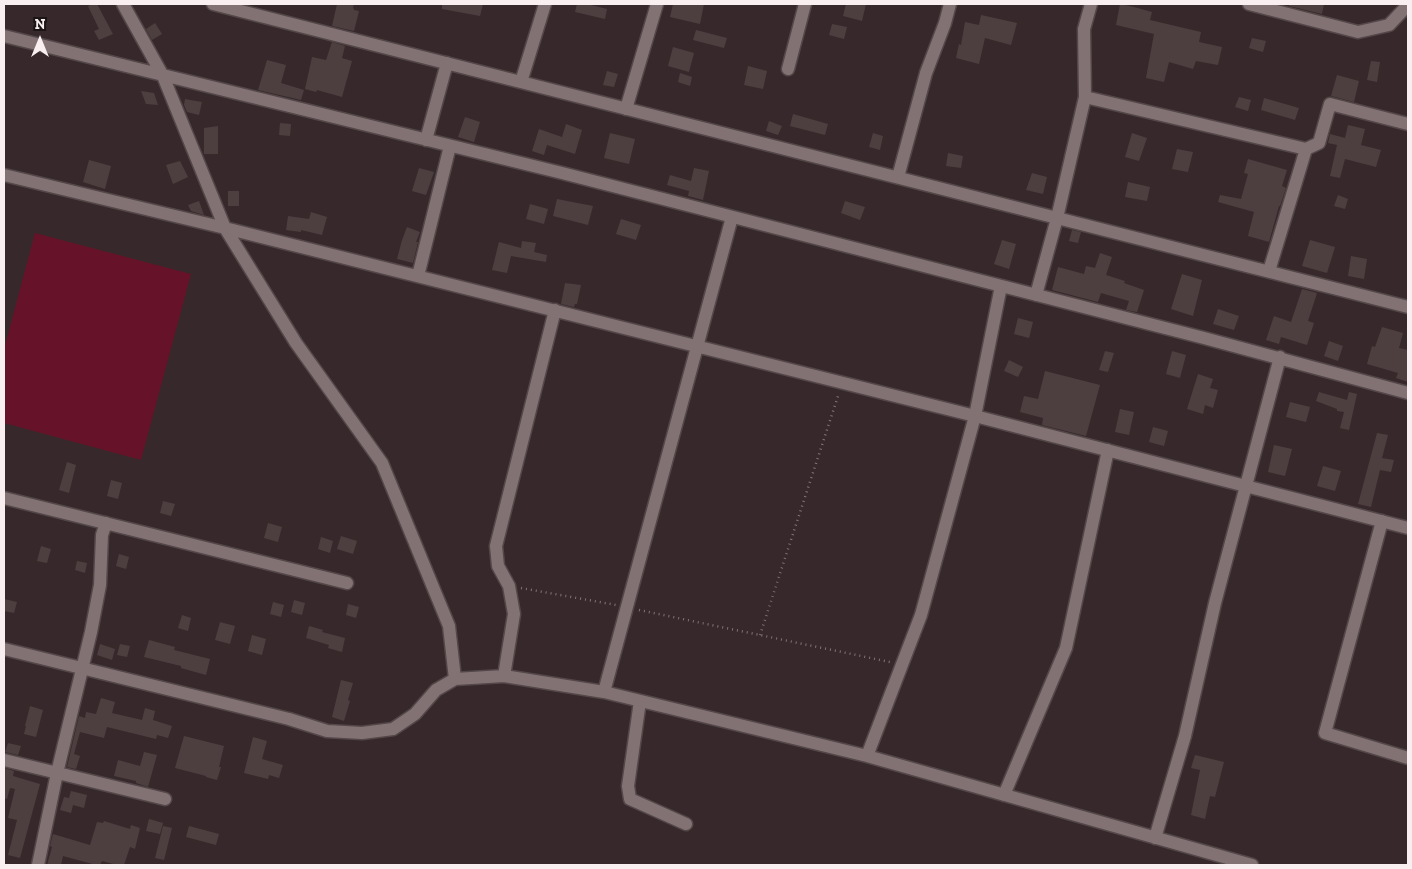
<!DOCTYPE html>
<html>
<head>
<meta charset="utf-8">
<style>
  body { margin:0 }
  #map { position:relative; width:1412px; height:869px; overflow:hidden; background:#37292b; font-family:"Zilla Slab",serif }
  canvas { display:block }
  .frame { position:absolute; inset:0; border:5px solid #f9eff0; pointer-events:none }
  .north { position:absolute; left:15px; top:15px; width:50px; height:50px; -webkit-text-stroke:4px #1a1415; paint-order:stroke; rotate:0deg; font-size:14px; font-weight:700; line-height:20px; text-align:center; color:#f9eff0 }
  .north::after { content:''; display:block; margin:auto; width:18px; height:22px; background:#f9eff0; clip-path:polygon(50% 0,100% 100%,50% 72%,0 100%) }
</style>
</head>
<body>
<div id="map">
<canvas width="1412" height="869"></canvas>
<div class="frame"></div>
<div class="north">N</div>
</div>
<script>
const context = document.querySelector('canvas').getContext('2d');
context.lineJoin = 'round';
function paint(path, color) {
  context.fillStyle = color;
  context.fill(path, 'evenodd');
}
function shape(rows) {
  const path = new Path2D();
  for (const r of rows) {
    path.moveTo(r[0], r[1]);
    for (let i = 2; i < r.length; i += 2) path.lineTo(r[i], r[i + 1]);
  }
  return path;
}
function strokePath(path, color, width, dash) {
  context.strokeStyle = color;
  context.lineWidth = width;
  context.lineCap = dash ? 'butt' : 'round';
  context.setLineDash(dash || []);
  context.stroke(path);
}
const green = shape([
  [35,233,191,274,141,460,4,423,4,349]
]);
const building = shape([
  [93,4,97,4,113,34,99,40,94,31,99,29,88,6],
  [337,4,354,4,353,8,354,9,354,10,359,11,354,31,332,26],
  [442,4,483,4,480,16,442,9],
  [577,4,591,4,591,5,607,9,605,19,575,12],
  [673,4,704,4,700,24,670,17],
  [846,4,866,4,862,21,843,16],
  [1120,4,1134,7,1152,12,1150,20,1201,32,1199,42,1222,47,1218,65,1196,61,1193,69,1169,62,1164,82,1146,78,1154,34,1116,25],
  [1289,4,1324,4,1322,14,1289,6],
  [981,15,1017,23,1011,45,985,38,979,64,956,58,959,44,961,45,965,22,979,25],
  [155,23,162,34,152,40,146,29],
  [832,24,847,27,844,39,829,35],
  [696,30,727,38,724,48,693,40],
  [1252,38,1266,41,1263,52,1249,48],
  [332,42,345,46,342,58,352,61,342,97,317,90,316,92,305,89,312,57,326,60],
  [673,47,694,53,689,72,668,66],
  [267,60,286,65,281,83,304,90,301,100,258,90],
  [1371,61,1380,62,1377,82,1367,80],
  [748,66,767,71,763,89,744,85],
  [607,71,618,74,614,87,603,85],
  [680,73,692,77,690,86,678,82],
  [1337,75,1359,81,1354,102,1331,96],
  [141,91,154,93,158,105,146,104],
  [1239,97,1251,100,1248,111,1235,107],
  [1264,98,1299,108,1295,120,1261,110],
  [185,99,202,102,199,115,187,112,184,105],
  [793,114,828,124,825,135,790,126],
  [465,117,480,122,474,142,458,137],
  [769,121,782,126,778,135,766,131],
  [280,123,291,124,290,136,279,135],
  [566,124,582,130,575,154,547,145,544,155,532,151,539,129,562,137],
  [1348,125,1365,129,1361,145,1381,150,1376,167,1345,159,1340,178,1330,176,1337,145,1328,143,1330,134,1345,138],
  [218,126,218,154,204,154,204,128],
  [610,133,635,139,629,164,604,158],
  [873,133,883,136,880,150,869,147],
  [1132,133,1147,138,1139,161,1125,157],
  [1177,149,1193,152,1188,172,1172,169],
  [948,153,963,156,961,168,946,166],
  [1248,159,1287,170,1282,186,1286,188,1280,206,1279,206,1269,242,1248,236,1254,212,1218,202,1220,195,1241,199,1248,174,1244,173],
  [89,160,111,166,105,189,83,182],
  [180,161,188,177,173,184,166,165],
  [419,168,434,172,426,195,412,191],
  [694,168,709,171,703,200,688,196,689,191,667,185,670,175,691,181],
  [1032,173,1047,177,1043,194,1026,190],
  [1128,182,1150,187,1147,201,1125,197],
  [228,191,239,191,239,206,228,206],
  [1338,195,1348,199,1345,209,1334,206],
  [557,199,593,206,588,225,553,216],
  [199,201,204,215,191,211,188,205],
  [845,201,865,207,860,220,841,213],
  [530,204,548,209,544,224,526,219],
  [311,212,327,217,322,235,301,230,301,232,286,230,288,216,309,219],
  [621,219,641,225,636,240,616,234],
  [407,227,420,232,416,242,418,242,413,263,397,259,402,240],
  [1072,230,1081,232,1078,243,1069,241],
  [1002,240,1016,244,1009,269,994,264],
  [1310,240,1335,247,1327,273,1302,266],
  [522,241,536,243,534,252,547,255,546,262,511,256,507,273,492,270,499,242,521,248],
  [1100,253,1112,257,1106,275,1125,281,1124,283,1144,290,1137,312,1126,310,1129,301,1101,293,1098,302,1052,290,1058,267,1084,274,1086,266,1095,268],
  [1351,256,1367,259,1364,279,1348,276],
  [1182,274,1202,280,1193,316,1171,309],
  [565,283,581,285,577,304,575,304,574,307,561,304],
  [1302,289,1317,293,1308,321,1314,323,1307,345,1281,337,1279,344,1266,340,1274,316,1291,322],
  [1218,309,1239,316,1234,330,1213,324],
  [1018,318,1033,322,1029,338,1014,334],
  [1382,327,1403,333,1399,348,1408,350,1408,382,1396,378,1398,373,1367,364,1372,346,1375,347],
  [1329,341,1343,346,1338,361,1324,356],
  [1105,351,1114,353,1108,372,1099,370],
  [1172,351,1186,355,1180,378,1166,374],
  [1009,360,1023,367,1018,377,1004,371],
  [1045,371,1100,385,1086,436,1042,425,1043,418,1020,412,1024,396,1038,399],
  [1198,374,1213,379,1210,388,1218,390,1213,408,1205,405,1203,414,1187,409],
  [1319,392,1347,400,1349,392,1357,394,1349,430,1340,428,1344,412,1337,411,1337,409,1316,401],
  [1290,402,1310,407,1306,422,1286,417],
  [1120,409,1134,412,1129,435,1115,432],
  [1153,427,1168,431,1164,446,1149,442],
  [1377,433,1388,435,1382,458,1394,460,1391,472,1380,470,1371,507,1358,504],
  [1274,445,1292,449,1285,476,1268,472],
  [67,462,76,465,69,493,59,490],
  [1323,466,1341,471,1335,491,1317,486],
  [111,480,122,483,118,499,107,496],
  [163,501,175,504,171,516,160,513],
  [268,523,282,527,278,542,264,538],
  [341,536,357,541,353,554,337,549],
  [321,537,333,541,330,553,318,549],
  [41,546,51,549,47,563,37,561],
  [119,554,129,557,126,569,116,566],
  [77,561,87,563,85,573,75,570],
  [4,599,17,602,14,613,4,611],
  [294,600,305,603,302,615,291,612],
  [273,602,284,605,281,617,270,614],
  [348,604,359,607,356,618,346,615],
  [182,615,191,618,188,631,178,628],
  [220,622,235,626,230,644,215,640],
  [309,626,323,630,322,632,345,638,342,652,328,648,329,645,306,638],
  [252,635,266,639,262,655,248,651],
  [149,640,175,647,174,650,210,659,206,675,181,668,181,666,144,657],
  [100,644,115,649,112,660,97,655],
  [120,644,130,646,127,657,117,655],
  [341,680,353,683,348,700,350,701,344,721,332,717],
  [101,698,115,702,112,713,142,720,145,708,155,711,153,720,172,726,168,738,157,735,156,739,107,727,104,738,80,732,74,754,80,756,76,769,67,767,79,716,85,718,86,712,96,714],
  [30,706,43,710,36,737,24,734,26,726,25,726],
  [184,736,224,746,219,767,221,767,217,780,206,777,206,776,175,768],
  [253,737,267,741,262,759,283,765,279,778,269,775,268,779,244,773],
  [8,743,21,746,18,755,5,752],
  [144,752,157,755,148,787,136,783,136,781,114,776,118,760,140,766],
  [1195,755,1224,762,1215,797,1210,796,1205,819,1191,815,1200,770,1191,768],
  [4,768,14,771,13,776,40,784,20,858,8,855,17,820,8,818,15,789,10,788,7,799,4,798],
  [71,791,87,795,84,808,73,805,71,813,60,810,64,797,69,798],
  [149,819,163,823,160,834,146,831],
  [104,821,130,829,131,825,140,828,135,849,130,847,124,865,117,865,102,861,100,865,96,865,63,856,61,865,47,865,52,847,50,846,53,834,90,845,97,822,103,823],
  [163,826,172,828,164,860,155,858],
  [189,826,219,834,216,845,186,837]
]);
const path = shape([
  [521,588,616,605],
  [639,610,890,662],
  [760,635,839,393]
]);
const minor = shape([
  [123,4,163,76,225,228,296,343,382,463,449,626,455,679],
  [213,4,1408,307],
  [1249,4,1358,32,1389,25,1408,5],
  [4,36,562,173,1204,338,1408,393],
  [788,69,805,4],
  [521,82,545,4],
  [1085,97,1084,29,1091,4],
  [626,109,657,4],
  [426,140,447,63],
  [4,175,225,228,975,416,1408,528],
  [898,177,926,73,945,23,950,4],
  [1269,271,1306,149],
  [418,276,450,146],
  [1036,295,1057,218,1085,97,1306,149,1319,143,1330,104,1408,124],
  [4,498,347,583],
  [1382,521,1325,733,1408,758],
  [4,649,289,719,327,731,362,733,393,729,415,714,436,690,455,679,504,676,604,692,867,756,1252,865],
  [504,676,514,614,509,586,498,566,496,546,555,310],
  [604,692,732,217],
  [640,701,628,786,630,799,686,824],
  [867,756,921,615,975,416,1001,286],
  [4,760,165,799],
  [1004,795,1066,648,1108,450],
  [1155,838,1185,736,1215,603,1280,357],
  [38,865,57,773,91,632,100,585,102,535,106,523]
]);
paint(green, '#66132a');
paint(building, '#4d3f40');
strokePath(minor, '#534749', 15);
strokePath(path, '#817476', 2.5, [1, 4]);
strokePath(minor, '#837274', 12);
</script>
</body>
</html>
